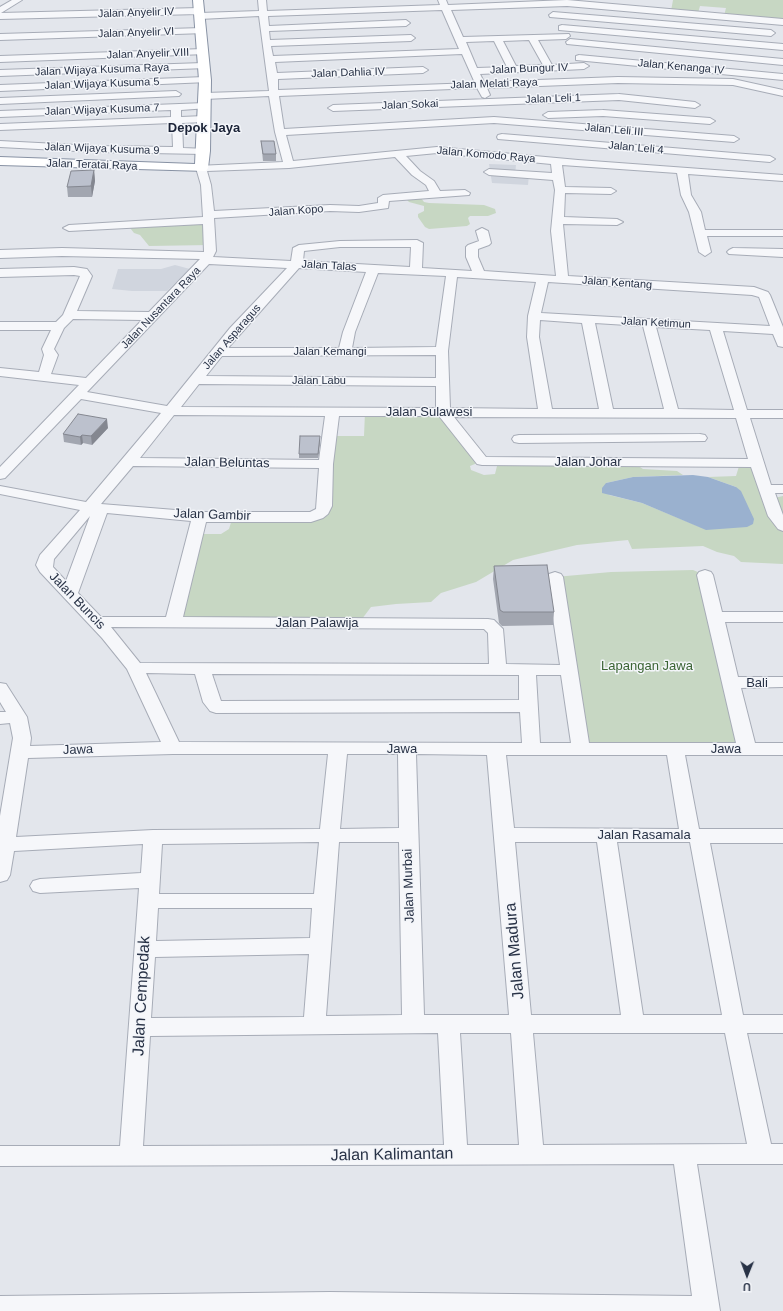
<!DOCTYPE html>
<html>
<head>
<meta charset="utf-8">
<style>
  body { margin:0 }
  #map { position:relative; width:783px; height:1311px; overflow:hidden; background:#e3e6ec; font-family:Arial,sans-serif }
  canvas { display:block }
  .north { position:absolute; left:727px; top:1255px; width:40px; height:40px; -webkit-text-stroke:3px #f3f5f9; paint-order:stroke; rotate:181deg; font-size:11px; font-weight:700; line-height:16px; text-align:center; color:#283246 }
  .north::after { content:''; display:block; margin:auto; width:14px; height:18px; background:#283246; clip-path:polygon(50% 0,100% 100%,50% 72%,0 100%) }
</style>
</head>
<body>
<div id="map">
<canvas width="783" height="1311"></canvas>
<div class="north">U</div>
</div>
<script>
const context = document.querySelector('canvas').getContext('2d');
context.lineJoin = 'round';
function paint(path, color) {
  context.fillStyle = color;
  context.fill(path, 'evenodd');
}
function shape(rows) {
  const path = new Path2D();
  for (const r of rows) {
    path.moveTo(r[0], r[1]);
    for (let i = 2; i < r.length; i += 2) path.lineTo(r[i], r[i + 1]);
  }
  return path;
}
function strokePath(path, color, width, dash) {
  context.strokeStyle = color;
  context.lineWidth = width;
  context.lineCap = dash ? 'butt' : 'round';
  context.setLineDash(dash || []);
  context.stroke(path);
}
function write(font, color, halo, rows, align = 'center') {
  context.font = font + ' Arial,sans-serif';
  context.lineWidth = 3;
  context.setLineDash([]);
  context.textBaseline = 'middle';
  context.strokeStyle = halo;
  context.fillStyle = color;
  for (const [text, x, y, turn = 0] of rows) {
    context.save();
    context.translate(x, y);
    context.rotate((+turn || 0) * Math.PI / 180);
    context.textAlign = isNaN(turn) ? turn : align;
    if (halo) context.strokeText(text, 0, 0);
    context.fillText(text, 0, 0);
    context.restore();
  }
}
const built = shape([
  [489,164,516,165,515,175,529,175,528,185,492,183],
  [175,265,190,269,167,291,132,291,112,289,118,269,161,269]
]);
const green = shape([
  [673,0,783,0,783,22,724,16,726,8,700,6,698,13,671,11],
  [405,198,421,198,424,202,429,203,484,205,495,209,496,213,488,216,470,216,468,218,470,224,467,226,429,229,425,227,418,217,418,214,424,211,424,206,409,202],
  [209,220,210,245,149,246,140,235,134,233,127,224],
  [365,412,443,412,482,461,470,466,471,470,484,475,495,474,498,462,639,462,640,467,643,469,677,471,683,475,633,477,606,483,609,495,642,503,700,527,736,487,708,477,736,476,740,463,757,463,770,499,783,496,783,564,741,562,734,556,717,552,703,546,632,549,628,540,577,545,513,560,476,582,441,593,431,602,396,604,371,607,359,623,173,623,196,534,221,534,229,529,233,516,318,515,330,436,364,436],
  [693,570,705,575,747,749,581,749,555,577,611,572]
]);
const water = shape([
  [693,475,708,477,736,487,741,491,754,519,753,524,747,527,706,530,642,503,602,493,602,488,606,483,633,477]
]);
const minor = shape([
  [12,0,22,0,1,13,199,8,203,11,199,14,0,19,0,7,12,0],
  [258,0,266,0,267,11,440,5,438,0,446,0,448,5,567,0,783,19,783,25,567,6,451,10,463,37,569,34,570,36,566,39,538,40,552,65,584,63,589,66,584,69,480,74,484,82,618,77,733,79,783,90,783,96,733,85,618,83,487,88,490,95,485,98,482,97,477,88,279,96,284,129,494,117,734,136,739,139,734,142,494,123,286,135,293,161,437,147,578,160,783,175,783,181,688,174,691,195,701,212,705,230,783,230,783,236,707,236,711,252,705,256,699,252,689,212,681,195,677,173,562,165,565,187,611,188,616,191,611,194,565,193,564,217,617,219,623,222,617,225,563,224,568,276,754,287,768,292,770,295,783,327,783,347,778,346,773,334,723,331,747,410,783,410,783,418,750,418,771,485,783,485,783,493,775,493,783,515,783,531,778,529,768,516,751,467,482,465,477,464,439,416,339,416,333,464,332,506,328,514,323,518,311,522,206,522,183,617,488,619,494,620,503,629,506,664,560,665,547,577,549,574,555,572,561,574,563,577,589,743,736,743,697,575,699,572,705,570,711,572,713,575,722,612,783,612,783,622,725,622,738,677,783,677,783,687,741,688,755,743,783,743,783,755,685,755,699,829,783,829,783,843,710,843,743,1015,783,1015,783,1033,747,1033,771,1144,783,1144,783,1164,697,1164,720,1311,0,1311,0,1296,330,1292,692,1296,674,1164,0,1166,0,1146,120,1146,139,888,40,893,33,891,30,886,33,881,40,879,141,873,143,844,14,851,10,875,7,880,0,882,0,816,13,738,10,723,0,724,0,712,6,712,0,702,0,683,6,684,27,717,31,738,30,746,161,742,127,669,102,638,40,572,36,565,40,555,80,510,0,494,0,486,86,502,161,413,81,399,5,478,0,479,0,467,79,385,0,376,0,368,39,372,44,355,42,349,51,330,0,330,0,322,56,322,63,315,80,276,74,275,0,277,0,269,74,267,87,269,92,276,77,311,149,312,200,259,62,256,0,258,0,250,62,248,204,252,203,224,69,231,63,228,69,225,203,217,201,185,196,168,197,166,283,162,275,132,269,96,205,99,200,96,205,93,269,91,259,16,200,19,196,16,200,13,259,11,258,0],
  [442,10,459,49,273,56,271,46,411,41,415,38,411,35,270,40,269,31,406,26,410,23,406,20,269,26,268,16,442,10],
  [529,40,543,65,516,66,503,41,529,40],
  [494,41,507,67,477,68,466,42,494,41],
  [462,54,475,83,278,90,278,79,423,73,428,70,423,67,277,73,275,62,462,54],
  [437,153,551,164,552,173,489,169,484,172,489,175,553,180,555,190,551,231,556,276,484,271,478,257,478,249,489,245,491,243,488,231,482,228,476,231,479,241,468,245,466,247,466,257,472,271,422,268,423,243,417,240,340,241,299,245,293,248,291,261,213,257,216,251,214,218,330,211,359,212,388,208,389,201,469,195,470,193,465,190,440,191,434,181,420,171,406,156,437,153],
  [395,157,412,175,426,185,429,191,383,195,378,198,378,203,359,206,330,205,214,211,211,185,207,171,289,168,395,157],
  [340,247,411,247,410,267,303,261,304,251,340,247],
  [209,264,287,268,230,328,167,406,87,392,209,264],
  [299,268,366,272,343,332,339,348,228,348,299,268],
  [378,273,446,276,436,347,352,348,355,332,378,273],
  [457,277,536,282,528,316,527,337,538,409,450,408,448,351,457,277],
  [548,282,752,295,759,297,770,326,541,313,548,282],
  [73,319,142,320,86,378,51,374,58,355,54,349,64,328,73,319],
  [540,320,582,323,599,409,552,409,539,337,540,320],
  [595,323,643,326,664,409,613,409,595,323],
  [656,327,710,330,734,410,678,409,656,327],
  [436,355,436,378,206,376,222,356,436,355],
  [199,384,436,386,436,408,181,407,199,384],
  [174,415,325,416,319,460,140,458,174,415],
  [454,417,736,418,748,459,486,457,454,417],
  [133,466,319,468,316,509,310,512,200,512,101,504,133,466],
  [107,513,191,521,166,617,101,617,78,593,107,513],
  [90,516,66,581,53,567,54,559,90,516],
  [111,627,484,629,488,633,489,664,140,663,111,627],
  [146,673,195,674,203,702,210,711,216,713,520,712,522,743,179,742,146,673],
  [212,674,519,675,519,700,221,701,212,674],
  [536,675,561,675,571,743,540,743,536,675],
  [173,754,328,754,320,829,153,830,16,837,28,758,173,754],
  [347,754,398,754,399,828,340,829,347,754],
  [416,754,487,755,509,1015,424,1015,416,754],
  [506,755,667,755,679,829,514,828,506,755],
  [319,842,314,894,159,894,162,844,319,842],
  [339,842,399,842,402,1015,326,1016,339,842],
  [515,842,597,842,621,1015,531,1015,515,842],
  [617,842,690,842,722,1015,643,1015,617,842],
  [158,908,312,908,310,938,156,941,158,908],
  [309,954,304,1017,151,1018,155,957,309,954],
  [438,1033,444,1145,143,1146,150,1036,438,1033],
  [460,1033,511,1033,519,1145,467,1145,460,1033],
  [533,1033,725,1033,747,1144,543,1145,533,1033],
  [553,12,771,30,775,33,771,36,550,17,549,15,553,12],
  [562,25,783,44,783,50,559,30,559,26,562,25],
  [202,28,206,31,205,33,0,40,0,34,202,28],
  [570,39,783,59,783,65,567,44,566,42,570,39],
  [203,49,206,50,206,54,0,62,0,56,203,49],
  [579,55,783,74,783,80,576,60,576,56,579,55],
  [203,63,208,66,206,68,0,76,0,70,203,63],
  [205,77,208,78,208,82,0,91,0,85,205,77],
  [176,91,181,94,179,96,0,104,0,98,176,91],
  [619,94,695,102,700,105,695,108,619,100,333,111,328,108,333,105,619,94],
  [205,103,210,106,208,108,181,110,181,117,204,116,209,119,204,122,182,123,183,148,207,149,208,151,207,153,203,154,96,152,0,147,0,141,96,146,173,147,172,123,0,130,0,124,171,117,171,110,0,117,0,111,205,103],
  [603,110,710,118,715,121,710,124,603,116,548,118,543,115,548,112,603,110],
  [502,134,770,156,775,159,770,162,498,139,497,137,498,135,502,134],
  [733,248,783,249,783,257,729,254,727,252,729,250,733,248],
  [700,434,705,435,707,438,705,441,519,443,514,442,512,439,514,436,519,435,700,434]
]);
const highway = shape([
  [193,0,203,0,211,80,210,151,208,168,206,171,0,165,0,157,195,164,199,80,193,0]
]);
const wall = shape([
  [261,141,276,154,276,161,263,161],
  [94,170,95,181,92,197,68,197,67,187],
  [108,428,92,445,83,443,81,445,64,442,63,434],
  [320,440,318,458,299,458,299,454],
  [494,566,554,612,553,625,502,626,499,623,493,579]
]);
const shadedWall = shape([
  [94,170,95,181,92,197,91,186],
  [107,419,108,428,92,445,91,436],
  [82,435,83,443,81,445,80,437],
  [320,436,320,440,318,458,318,454]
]);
const building = shape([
  [261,141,274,141,276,154,263,154,261,141],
  [94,170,91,186,67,187,71,171,94,170],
  [78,414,107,419,91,436,82,435,80,437,63,434,78,414],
  [300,436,320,436,318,454,299,454,300,436],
  [547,565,554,612,503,612,500,610,494,566,547,565]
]);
const farStreetnames = [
  ["Jalan Anyelir IV",136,13,-2],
  ["Jalan Anyelir VI",136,33,-2],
  ["Jalan Anyelir VIII",148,54,-2],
  ["Jalan Kenanga IV",681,67,5],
  ["Jalan Bungur IV",529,69,-2],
  ["Jalan Wijaya Kusuma Raya",102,70,-2],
  ["Jalan Dahlia IV",348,73,-2],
  ["Jalan Wijaya Kusuma 5",102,84,-2],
  ["Jalan Melati Raya",494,84,-2],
  ["Jalan Leli 1",553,99,-2],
  ["Jalan Sokai",410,105,-2],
  ["Jalan Wijaya Kusuma 7",102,110,-2],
  ["Jalan Leli III",614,130,5],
  ["Jalan Leli 4",636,148,5],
  ["Jalan Wijaya Kusuma 9",102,149,2],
  ["Jalan Komodo Raya",486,155,5],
  ["Jalan Teratai Raya",92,165,2],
  ["Jalan Kopo",296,211,-4],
  ["Jalan Talas",329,266,3],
  ["Jalan Kentang",617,283,4],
  ["Jalan Nusantara Raya",161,308,-46],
  ["Jalan Ketimun",656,323,3],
  ["Jalan Asparagus",232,337,-49],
  ["Jalan Kemangi",330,352],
  ["Jalan Labu",319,381]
];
const farQuarternames = [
  ["Depok Jaya",204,128]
];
const streetNames = [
  ["Jalan Sulawesi",429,412],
  ["Jalan Johar",588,462],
  ["Jalan Beluntas",227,463,1],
  ["Jalan Gambir",212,515,2],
  ["Jalan Buncis",77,601,46],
  ["Jalan Palawija",317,623],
  ["Bali",757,683],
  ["Jawa",402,749],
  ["Jawa",726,749],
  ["Jawa",78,750,-2],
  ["Jalan Rasamala",644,835],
  ["Jalan Murbai",409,886,-92]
];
const parkNames = [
  ["Lapangan Jawa",647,666]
];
const nearStreetnames = [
  ["Jalan Madura",515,951,-95],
  ["Jalan Cempedak",142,996,-87],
  ["Jalan Kalimantan",392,1155,-1]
];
paint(built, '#d0d5de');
paint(green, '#c7d7c3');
paint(water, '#9ab1cf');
strokePath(minor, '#a7acb7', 2);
strokePath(highway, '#8892a4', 2);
paint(minor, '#f6f7fa');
paint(highway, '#fff');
paint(wall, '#a2a6b0');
paint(shadedWall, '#848790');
paint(building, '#bcc1cd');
strokePath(building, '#848790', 1);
write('11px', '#283246', '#f3f5f9', farStreetnames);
write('bold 13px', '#1b2337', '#f3f5f9', farQuarternames);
write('13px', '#283246', '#f3f5f9', streetNames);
write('13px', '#3b6434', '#f3f5f9', parkNames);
write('16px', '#283246', '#f3f5f9', nearStreetnames);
</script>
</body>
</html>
